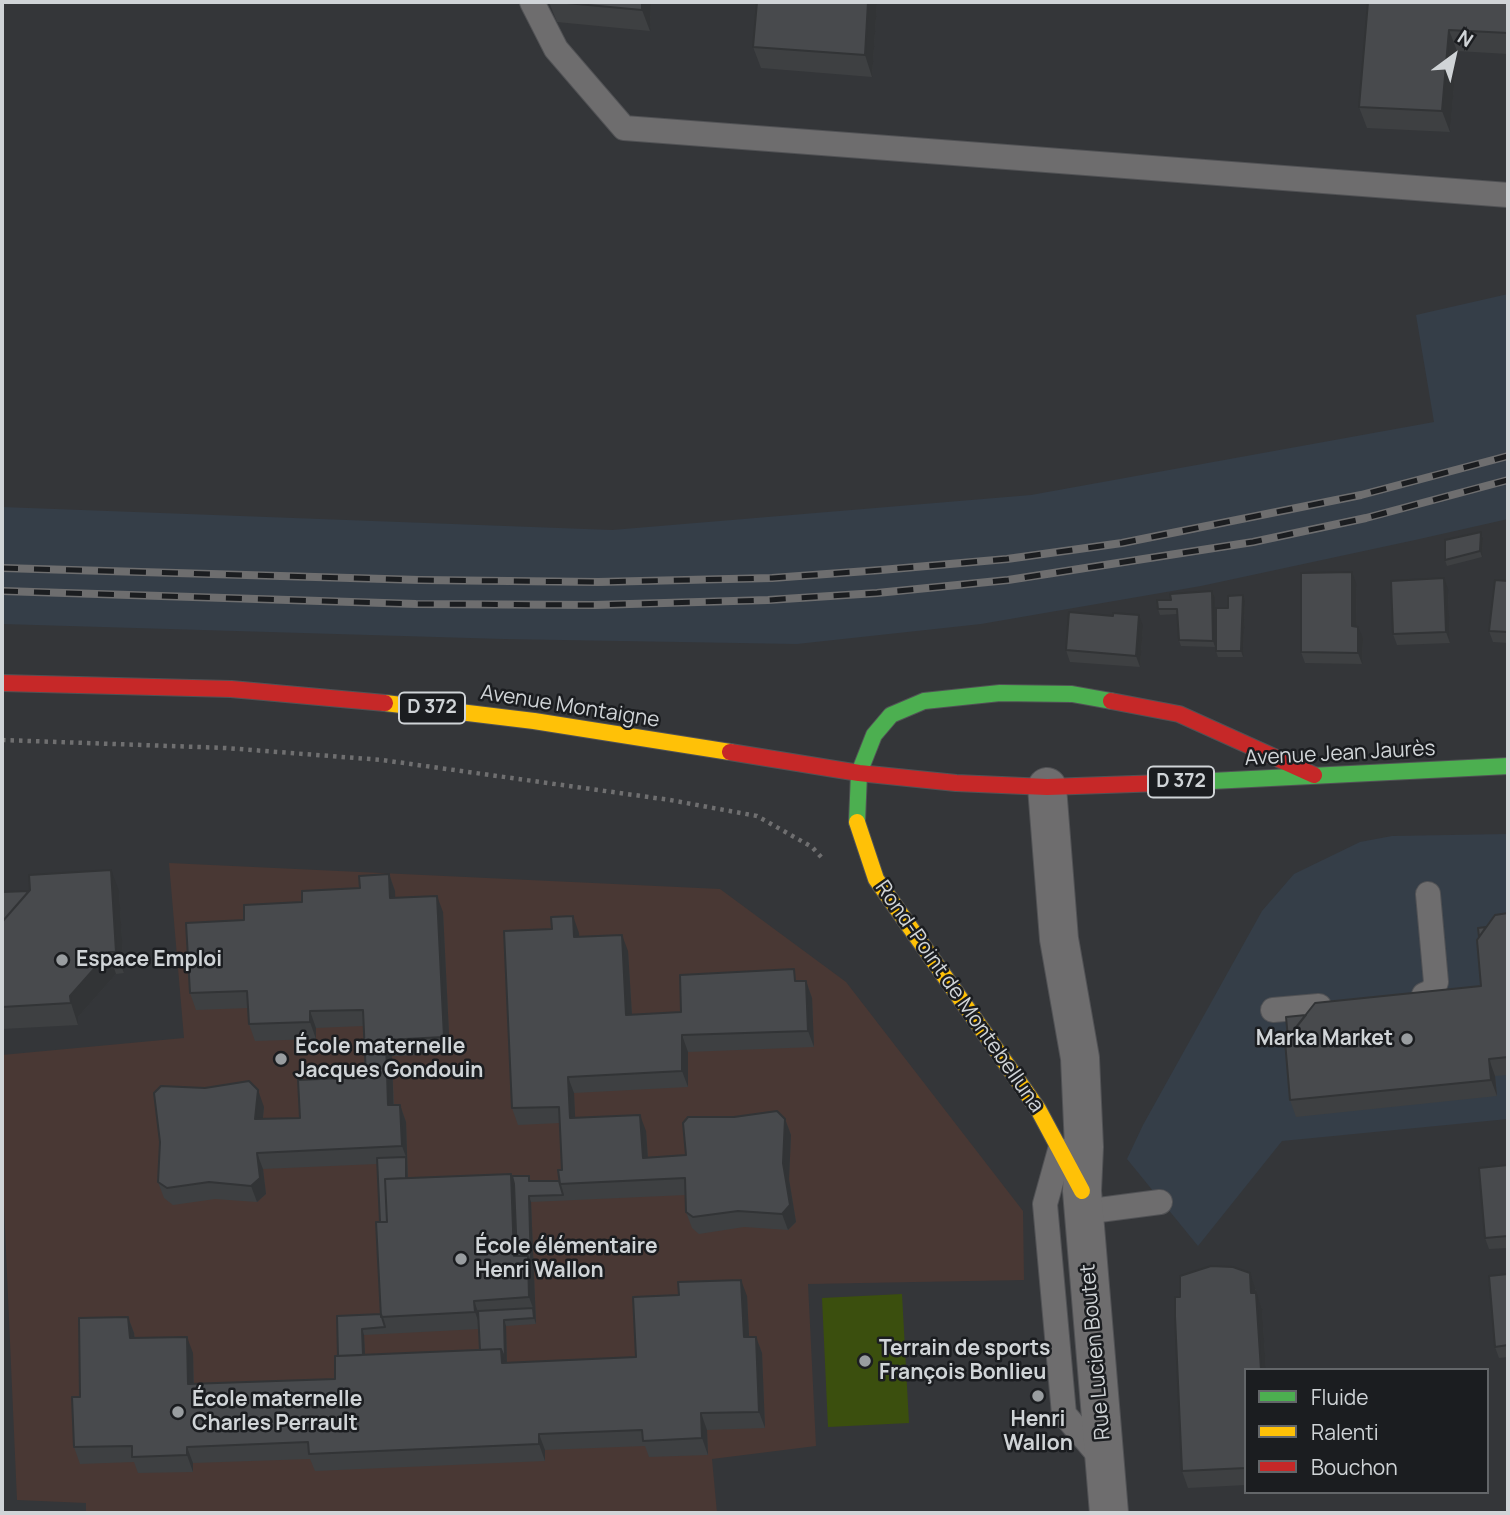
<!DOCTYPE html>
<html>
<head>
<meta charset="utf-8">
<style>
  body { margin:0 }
  #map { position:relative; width:1510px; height:1515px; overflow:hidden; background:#343639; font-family:Manrope,sans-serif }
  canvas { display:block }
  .frame { position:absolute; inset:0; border:4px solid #d0d4d7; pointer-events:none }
  .legend { position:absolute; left:1244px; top:1368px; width:245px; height:126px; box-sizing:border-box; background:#1b1d20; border:2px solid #636669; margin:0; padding:9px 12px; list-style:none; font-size:21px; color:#d0d4d7 }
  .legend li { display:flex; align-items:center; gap:14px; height:35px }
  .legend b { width:35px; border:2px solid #636669 }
  .north { position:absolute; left:1419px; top:21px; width:70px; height:70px; -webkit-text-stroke:5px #1b1d20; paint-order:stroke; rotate:33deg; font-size:19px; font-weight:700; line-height:28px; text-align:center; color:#d0d4d7 }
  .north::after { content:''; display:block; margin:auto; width:24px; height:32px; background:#d0d4d7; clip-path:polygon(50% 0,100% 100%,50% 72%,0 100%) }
</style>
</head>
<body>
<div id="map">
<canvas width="1510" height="1515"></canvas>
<div class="frame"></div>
<ul class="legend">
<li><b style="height:9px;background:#4caf50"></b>Fluide</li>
<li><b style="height:9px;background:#ffc107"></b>Ralenti</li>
<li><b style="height:9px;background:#c62828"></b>Bouchon</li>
</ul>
<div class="north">N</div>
</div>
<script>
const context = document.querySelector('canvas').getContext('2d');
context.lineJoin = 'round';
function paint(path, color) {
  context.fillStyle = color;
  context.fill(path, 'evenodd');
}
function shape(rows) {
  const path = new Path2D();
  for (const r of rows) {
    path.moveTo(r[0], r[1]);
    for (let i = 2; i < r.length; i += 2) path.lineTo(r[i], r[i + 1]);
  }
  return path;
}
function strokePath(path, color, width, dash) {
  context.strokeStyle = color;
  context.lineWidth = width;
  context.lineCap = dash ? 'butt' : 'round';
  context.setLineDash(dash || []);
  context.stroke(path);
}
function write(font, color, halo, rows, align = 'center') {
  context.font = font + ' Manrope,sans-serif';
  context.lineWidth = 5;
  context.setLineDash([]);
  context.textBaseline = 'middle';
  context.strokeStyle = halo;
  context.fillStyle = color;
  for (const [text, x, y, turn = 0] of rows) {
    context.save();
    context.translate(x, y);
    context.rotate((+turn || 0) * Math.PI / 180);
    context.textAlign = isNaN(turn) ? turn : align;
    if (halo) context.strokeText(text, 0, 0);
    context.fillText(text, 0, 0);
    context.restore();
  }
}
const built = shape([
  [1508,294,1508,519,1415,540,1201,586,981,624,797,644,503,639,2,624,2,507,612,530,1031,495,1434,422,1416,315],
  [1508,834,1508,1119,1282,1141,1198,1246,1127,1159,1143,1125,1262,911,1294,874,1360,842,1392,836]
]);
const education = shape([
  [169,863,720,889,846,982,1023,1211,1024,1280,808,1284,816,1446,712,1459,717,1513,86,1513,86,1503,17,1500,2,1161,2,1055,184,1038]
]);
const green = shape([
  [902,1294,909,1423,828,1427,822,1298]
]);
const path = shape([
  [2,740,226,748,382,760,670,800,757,816,812,847,823,859]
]);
const lane = shape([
  [532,2,556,49,624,128,1508,195],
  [1424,995,1433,991,1436,982,1428,894],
  [1273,1010,1319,1006],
  [1060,1150,1045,1204,1064,1414,1104,1461],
  [1084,1212,1160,1202]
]);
const street = shape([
  [1047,787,1059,939,1080,1058,1084,1147,1082,1191,1109,1513]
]);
const fast = shape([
  [1192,782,1508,766],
  [857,822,859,773,874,735,891,715,924,701,1000,693,1072,694,1111,701]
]);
const slow = shape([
  [385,703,534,721,730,752],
  [857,822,876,879,1038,1109,1082,1191]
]);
const jam = shape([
  [2,683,231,689,385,703],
  [1111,701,1179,714,1314,775],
  [730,752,859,773,956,783,1047,787,1192,782]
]);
const rail = shape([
  [2,568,420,580,598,582,772,578,881,570,1007,559,1122,543,1361,495,1508,456],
  [2,591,416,604,595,605,768,600,877,593,1008,580,1253,542,1366,518,1508,480]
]);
const wall = shape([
  [549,2,651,2,650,31,557,22],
  [757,2,877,2,872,77,761,68,753,47],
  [1368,2,1508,2,1508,54,1457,51,1450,132,1367,128,1359,107],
  [1481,532,1483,538,1482,557,1447,566,1445,560],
  [1508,581,1508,643,1493,642,1489,631],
  [1356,583,1357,627,1363,638,1362,664,1305,663,1301,652],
  [1448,589,1450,643,1397,645,1393,634],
  [1212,591,1215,597,1215,647,1181,646,1179,640,1177,614,1160,615,1158,609],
  [1245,601,1243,657,1218,657,1216,651,1228,608],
  [1143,626,1140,667,1070,662,1066,650],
  [389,874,395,891,395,898,443,912,450,1054,392,1056,394,1105,400,1105,406,1122,408,1178,529,1176,531,1181,559,1181,562,1170,560,1123,518,1125,512,1108,579,933,579,937,628,951,632,1015,681,1012,799,981,806,981,812,998,814,1047,688,1052,688,1087,574,1093,575,1118,646,1131,648,1157,686,1155,785,1119,791,1135,789,1179,796,1222,788,1230,744,1227,699,1234,692,1228,686,1212,686,1195,531,1202,536,1324,506,1326,507,1363,636,1357,747,1296,749,1337,756,1337,762,1353,765,1428,707,1430,708,1455,649,1457,645,1446,545,1450,545,1461,315,1471,310,1459,193,1463,193,1472,138,1473,134,1462,80,1464,74,1447,80,1397,128,1317,134,1333,135,1338,193,1353,194,1384,335,1379,338,1356,337,1316,381,1314,380,1222,377,1164,263,1169,266,1194,257,1202,215,1199,173,1205,164,1198,158,1182,264,1107,263,1119,300,1118,366,1077,364,1026,316,1028,316,1039,255,1041,249,1024,248,1008,196,1010,190,993,244,920,302,902,360,888],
  [479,1329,480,1350,365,1355,364,1335],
  [119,891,124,973,116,974,78,1017,78,1025,2,1029,2,892],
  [1508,913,1508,1075,1495,1076,1497,1096,1296,1117,1290,1100,1306,1015,1481,986,1486,927],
  [1508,1165,1508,1248,1489,1249,1485,1238],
  [1508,1274,1508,1357,1499,1358,1495,1347],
  [1256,1289,1256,1293,1262,1309,1266,1370,1246,1370,1246,1485,1188,1488,1182,1471,1180,1297]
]);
const shadedWall = shape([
  [642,2,651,2,650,31,642,10],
  [868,2,877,2,872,77,865,55],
  [1449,30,1457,51,1450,132,1442,111],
  [1481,532,1483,538,1482,557,1480,551],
  [1352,572,1356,583,1357,638,1352,626],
  [1444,578,1448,589,1450,643,1446,632],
  [1212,591,1215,597,1215,647,1213,641],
  [1243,595,1245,601,1243,657,1241,651],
  [1139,615,1143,626,1140,667,1136,656],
  [1358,627,1363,638,1362,664,1358,653],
  [111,870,119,891,124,973,116,952],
  [389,874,395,891,396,915,390,898],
  [437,896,443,912,450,1054,444,1037],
  [573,916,579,933,580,953,574,937],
  [622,935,628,951,633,1032,626,1015],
  [109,952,116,974,78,1017,78,1025,71,1003,70,996],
  [806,981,812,998,814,1047,808,1031],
  [310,1011,316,1028,316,1039,310,1022],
  [682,1035,688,1052,688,1087,682,1071],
  [386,1040,392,1056,394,1122,388,1105],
  [1489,1059,1495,1076,1497,1096,1491,1080],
  [568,1077,574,1093,576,1135,570,1118],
  [258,1090,264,1107,261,1136,255,1119],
  [400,1105,406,1122,408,1186,406,1180,406,1157,402,1146],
  [640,1115,646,1131,649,1174,643,1158],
  [785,1119,791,1135,789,1179,796,1222,788,1230,782,1214],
  [257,1153,263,1169,266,1194,257,1202,251,1186],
  [511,1174,517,1190,520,1267,514,1256],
  [529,1196,531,1202,536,1324,534,1318,533,1308,529,1297,528,1256],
  [1250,1273,1262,1309,1266,1370,1261,1370,1251,1293],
  [741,1280,747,1296,750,1354,744,1337],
  [474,1301,480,1317,481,1329,475,1312],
  [128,1317,134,1333,136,1354,130,1338],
  [504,1320,506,1326,507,1366,502,1363,501,1349],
  [362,1329,364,1335,366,1372,364,1366],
  [187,1337,193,1353,194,1401,188,1384],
  [756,1337,762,1353,765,1428,759,1412],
  [701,1413,707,1430,708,1455,702,1438],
  [539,1434,545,1450,545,1461,539,1444],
  [187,1447,193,1463,193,1472,187,1455]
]);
const building = shape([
  [556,2,642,2,642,10,556,2],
  [757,2,868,2,865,55,753,47,757,2],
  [1368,2,1508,2,1508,33,1449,30,1442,111,1359,107,1368,2],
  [1481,532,1480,551,1445,560,1445,540,1481,532],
  [1352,572,1352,626,1358,627,1358,653,1301,652,1301,573,1352,572],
  [1444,578,1446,632,1393,634,1391,581,1444,578],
  [1495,580,1508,581,1508,632,1489,631,1495,580],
  [1212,591,1213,641,1179,640,1177,609,1158,609,1157,600,1171,600,1170,594,1212,591],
  [1243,595,1241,651,1216,651,1216,608,1228,608,1228,596,1243,595],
  [1069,612,1113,616,1113,613,1139,615,1136,656,1066,650,1069,612],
  [111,870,116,952,109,952,70,996,71,1003,2,1007,2,922,30,890,29,875,111,870],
  [389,874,390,898,437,896,444,1037,386,1040,388,1105,400,1105,402,1146,257,1153,260,1178,251,1186,209,1182,167,1188,158,1182,160,1142,154,1093,161,1086,205,1088,249,1081,258,1090,255,1119,300,1118,298,1080,366,1077,363,1010,310,1011,310,1022,249,1024,247,991,190,993,186,923,244,920,244,905,302,902,302,891,360,888,359,876,389,874],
  [29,891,2,922,2,892,29,891],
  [1508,913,1508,1057,1489,1059,1491,1080,1290,1100,1285,1041,1315,1003,1481,986,1477,940,1495,915,1508,913],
  [573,916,574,937,622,935,626,1015,681,1012,680,975,794,969,795,981,806,981,808,1031,682,1035,682,1071,568,1077,570,1118,640,1115,643,1158,686,1155,683,1123,688,1117,734,1117,777,1111,785,1119,783,1163,790,1205,782,1214,738,1211,693,1217,686,1212,685,1178,560,1184,558,1170,562,1170,559,1107,512,1108,504,931,552,929,551,917,573,916],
  [1486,927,1479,937,1478,928,1486,927],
  [1306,1015,1288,1038,1286,1017,1306,1015],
  [406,1157,406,1178,385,1179,387,1222,380,1222,377,1158,406,1157],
  [1508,1165,1508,1236,1485,1238,1479,1168,1508,1165],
  [511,1174,514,1256,528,1256,529,1297,474,1301,475,1312,381,1317,376,1222,387,1222,385,1179,511,1174],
  [512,1176,529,1176,529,1181,559,1181,563,1195,529,1196,531,1267,528,1256,517,1256,514,1184,512,1176],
  [1211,1266,1233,1267,1250,1273,1251,1293,1256,1293,1261,1370,1246,1370,1246,1468,1182,1471,1175,1316,1175,1297,1180,1297,1180,1276,1211,1266],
  [1508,1274,1508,1345,1495,1347,1489,1276,1508,1274],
  [741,1280,744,1337,756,1337,759,1412,701,1413,702,1438,643,1441,642,1430,539,1434,539,1444,309,1454,308,1442,187,1447,187,1455,132,1457,132,1446,74,1447,72,1397,80,1397,79,1318,128,1317,130,1338,187,1337,188,1384,335,1379,335,1356,501,1349,502,1363,636,1357,633,1297,679,1295,678,1282,741,1280],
  [533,1308,534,1318,504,1320,505,1360,501,1349,480,1350,478,1311,533,1308],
  [381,1314,385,1327,362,1329,363,1355,338,1356,337,1316,381,1314]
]);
const markers = [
  [62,960,7,"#999da0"],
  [1407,1039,7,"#999da0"],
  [281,1059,7,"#999da0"],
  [461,1259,7,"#999da0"],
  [865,1361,7,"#999da0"],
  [1038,1396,7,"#999da0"],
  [178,1412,7,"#999da0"]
];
const shields = [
  [432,708,66],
  [1181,782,66]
];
const shieldNames = [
  ["D 372",432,708],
  ["D 372",1181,782]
];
const streetNames = [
  ["Avenue Montaigne",570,707,9],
  ["Avenue Jean Jaurès",1340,754,-3],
  ["Rond-Point de Montebelluna",959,997,55],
  ["Rue Lucien Boutet",1096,1352,-95]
];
const poiNames = [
  ["Espace Emploi",76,960],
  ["Marka Market",1393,1039,"right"],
  ["École maternelle",295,1047],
  ["Jacques Gondouin",295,1071],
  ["École élémentaire",475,1247],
  ["Henri Wallon",475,1271],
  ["Terrain de sports",879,1349],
  ["François Bonlieu",879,1373],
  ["École maternelle",192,1400],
  ["Charles Perrault",192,1424],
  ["Henri",1038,1420,"center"],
  ["Wallon",1038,1444,"center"]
];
paint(built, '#353e48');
paint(education, '#493834');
paint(green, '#3b4f0e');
strokePath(lane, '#515255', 26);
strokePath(street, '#515255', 40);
strokePath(fast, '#515255', 18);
strokePath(slow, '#515255', 18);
strokePath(jam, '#515255', 18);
strokePath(path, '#6f6f70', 4.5, [3.5, 5]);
strokePath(lane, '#6e6d6e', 24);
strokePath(street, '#6e6d6e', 38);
strokePath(fast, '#4caf50', 16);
strokePath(slow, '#ffc107', 16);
strokePath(jam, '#c62828', 16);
strokePath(rail, '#6e6e6f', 8);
strokePath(rail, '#1b1d20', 5, [16]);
paint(wall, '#3e4042');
paint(shadedWall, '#323436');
paint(building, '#484a4d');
strokePath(building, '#323436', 2);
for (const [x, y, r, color] of markers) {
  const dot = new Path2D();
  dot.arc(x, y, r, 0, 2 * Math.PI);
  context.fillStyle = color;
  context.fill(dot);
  strokePath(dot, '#1b1d20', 2.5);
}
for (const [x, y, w] of shields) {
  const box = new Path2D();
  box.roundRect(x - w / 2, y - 15.5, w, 31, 5);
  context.fillStyle = '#1b1d20';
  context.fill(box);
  strokePath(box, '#d0d4d7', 2);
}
write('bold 19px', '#d0d4d7', null, shieldNames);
write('21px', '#d0d4d7', '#1b1d20', streetNames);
write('bold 21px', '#d0d4d7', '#1b1d20', poiNames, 'left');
</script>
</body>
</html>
